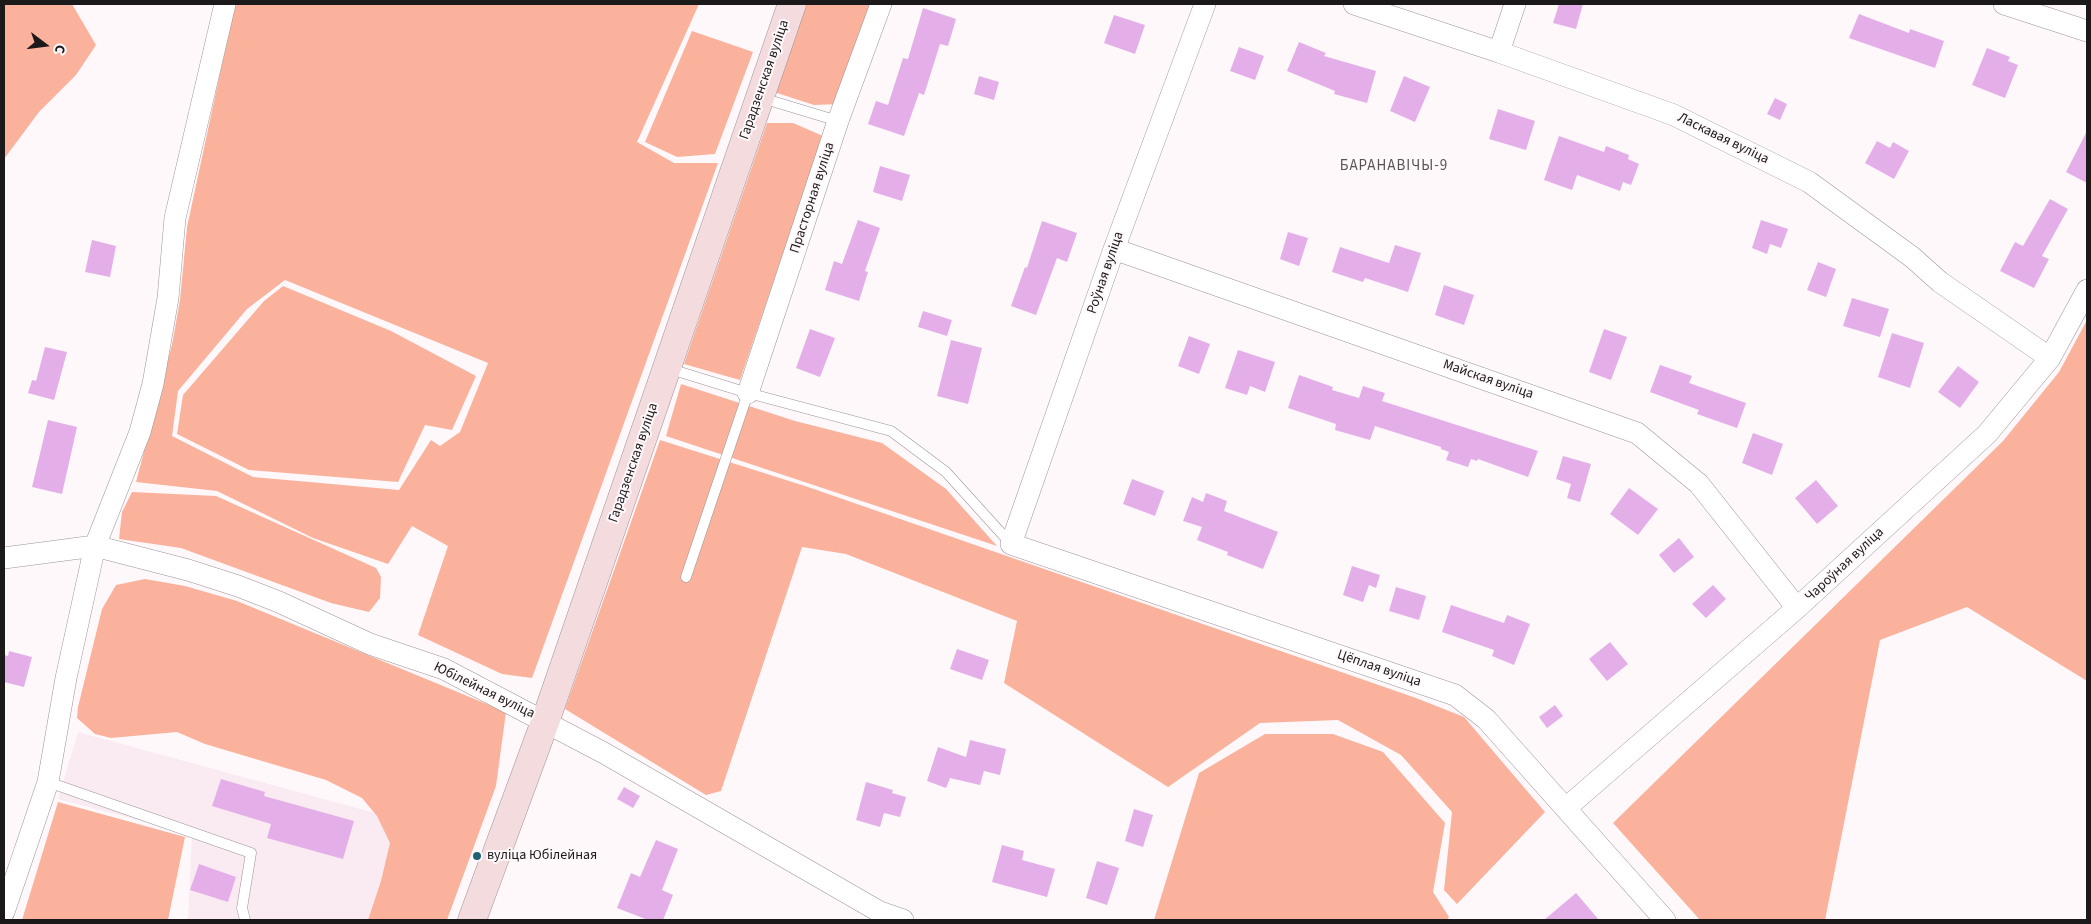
<!DOCTYPE html>
<html>
<head>
<meta charset="utf-8">
<style>
  body { margin:0 }
  #map { position:relative; width:2091px; height:924px; overflow:hidden; background:#fff8fb; font-family:"Source Sans 3",sans-serif }
  canvas { display:block }
  .frame { position:absolute; inset:0; border:5px solid #1b191a; pointer-events:none }
  .north { position:absolute; left:20px; top:20px; width:50px; height:50px; -webkit-text-stroke:4px #fff8fb; paint-order:stroke; rotate:105deg; font-size:14px; font-weight:700; line-height:20px; text-align:center; color:#1b191a }
  .north::after { content:''; display:block; margin:auto; width:18px; height:22px; background:#1b191a; clip-path:polygon(50% 0,100% 100%,50% 72%,0 100%) }
</style>
</head>
<body>
<div id="map">
<canvas width="2091" height="924"></canvas>
<div class="frame"></div>
<div class="north">С</div>
</div>
<script>
const context = document.querySelector('canvas').getContext('2d');
context.lineJoin = 'round';
function paint(path, color) {
  context.fillStyle = color;
  context.fill(path, 'evenodd');
}
function shape(rows) {
  const path = new Path2D();
  for (const r of rows) {
    path.moveTo(r[0], r[1]);
    for (let i = 2; i < r.length; i += 2) path.lineTo(r[i], r[i + 1]);
  }
  return path;
}
function strokePath(path, color, width, dash) {
  context.strokeStyle = color;
  context.lineWidth = width;
  context.lineCap = dash ? 'butt' : 'round';
  context.setLineDash(dash || []);
  context.stroke(path);
}
function write(font, color, halo, rows, align = 'center') {
  context.font = font + ' "Source Sans 3",sans-serif';
  context.lineWidth = 4;
  context.setLineDash([]);
  context.textBaseline = 'middle';
  context.strokeStyle = halo;
  context.fillStyle = color;
  for (const [text, x, y, turn = 0] of rows) {
    context.save();
    context.translate(x, y);
    context.rotate((+turn || 0) * Math.PI / 180);
    context.textAlign = isNaN(turn) ? turn : align;
    if (halo) context.strokeText(text, 0, 0);
    context.fillText(text, 0, 0);
    context.restore();
  }
}
const built = shape([
  [78,732,408,822,372,920,188,920,192,834,58,799]
]);
const green = shape([
  [4,4,72,4,96,45,76,75,39,112,4,159],
  [235,4,699,4,637,142,674,163,718,163,532,678,502,674,418,635,448,546,412,526,388,564,313,538,217,491,136,482,172,345,180,300,187,227],
  [285,280,488,363,460,432,440,446,431,440,399,490,253,477,172,436,178,391,247,309],
  [804,4,874,4,839,104,814,105,771,91],
  [692,31,753,52,715,154,677,157,645,142],
  [767,123,793,123,823,136,740,380,684,364],
  [283,286,391,331,476,376,452,430,425,425,398,482,249,470,177,434,183,395,264,301],
  [2087,320,2087,681,1967,607,1880,640,1825,920,1700,920,1613,823,2003,441,2059,372],
  [681,384,795,421,882,443,946,489,997,546,666,436],
  [660,440,808,487,1416,698,1464,717,1545,812,1457,904,1444,890,1452,812,1401,755,1338,720,1260,723,1168,787,1004,683,1017,621,846,554,802,547,721,791,706,795,565,709],
  [132,492,216,496,376,568,381,577,380,598,369,612,331,603,181,548,119,539,122,512],
  [145,579,185,586,237,601,506,712,496,786,447,920,368,920,381,881,390,843,377,816,362,798,326,780,205,744,177,732,111,738,95,734,77,718,78,707,102,609,116,585],
  [1265,734,1333,734,1383,752,1445,823,1433,892,1449,917,1447,920,1154,920,1199,773],
  [58,802,185,837,168,920,22,920]
]);
const building = shape([
  [1559,4,1583,4,1576,29,1553,23],
  [923,8,956,19,948,46,940,44,924,95,919,93,904,136,868,124,876,101,888,105,903,58,908,59],
  [1859,14,1909,33,1910,29,1944,41,1935,68,1849,38],
  [1114,15,1145,25,1135,54,1104,43],
  [1299,42,1326,53,1324,56,1376,71,1367,103,1334,94,1335,91,1287,71],
  [1239,47,1264,56,1255,80,1230,71],
  [1987,48,2010,57,2008,61,2018,65,2005,98,1972,85],
  [979,76,999,82,994,100,974,94],
  [1404,76,1430,87,1415,122,1390,111],
  [1775,98,1787,104,1780,120,1767,114],
  [1498,109,1535,121,1526,150,1489,139],
  [2087,131,2087,183,2066,172],
  [1559,136,1604,152,1606,146,1629,155,1628,159,1639,164,1631,185,1623,182,1620,191,1577,175,1572,190,1544,180],
  [1877,141,1890,148,1893,142,1909,151,1894,179,1865,163],
  [880,166,910,175,902,201,873,192],
  [2050,199,2068,209,2042,256,2049,259,2034,288,2000,271,2015,242,2023,246],
  [858,220,880,228,865,271,868,272,859,301,825,290,834,261,842,264],
  [1761,220,1788,229,1781,248,1770,244,1767,254,1752,248],
  [1042,221,1077,233,1067,262,1057,258,1036,315,1011,306,1025,267,1027,268],
  [1288,232,1308,238,1299,266,1280,259],
  [92,240,116,246,110,277,85,272],
  [1395,245,1421,253,1408,292,1365,278,1363,282,1332,272,1340,247,1389,263],
  [1818,262,1836,269,1826,297,1807,290],
  [1444,285,1474,295,1464,325,1435,315],
  [1852,298,1889,309,1880,337,1843,326],
  [923,311,952,320,947,336,918,327],
  [810,329,835,338,820,377,796,368],
  [1604,329,1627,337,1611,380,1589,372],
  [1892,333,1924,343,1910,388,1878,377],
  [1189,336,1210,344,1199,374,1178,366],
  [951,340,982,348,968,404,937,396],
  [45,347,67,352,54,400,28,393,32,380,36,381],
  [1238,350,1275,362,1265,392,1250,386,1247,395,1225,388],
  [1660,365,1692,376,1689,383,1746,403,1737,428,1697,414,1699,410,1650,392],
  [1958,366,1979,382,1960,408,1938,392],
  [1299,375,1333,387,1332,390,1359,398,1363,386,1385,393,1382,401,1538,451,1528,477,1478,459,1477,461,1471,459,1468,467,1446,460,1449,452,1441,449,1441,447,1375,426,1370,440,1335,430,1336,424,1288,408],
  [48,420,77,427,62,494,32,487],
  [1753,433,1783,444,1772,475,1742,463],
  [1563,456,1591,464,1580,502,1567,498,1571,484,1556,479],
  [1132,479,1164,491,1155,516,1123,504],
  [1816,480,1838,506,1817,524,1795,498],
  [1629,488,1658,509,1638,535,1610,514],
  [1206,493,1227,501,1224,511,1278,532,1263,569,1227,555,1228,552,1197,540,1202,527,1183,521,1192,497,1203,502],
  [1679,538,1694,557,1674,573,1659,555],
  [1352,566,1380,575,1376,588,1369,585,1363,602,1343,595],
  [1713,585,1726,599,1706,618,1692,604],
  [1396,587,1426,596,1419,620,1389,611],
  [1451,605,1504,623,1507,615,1530,624,1514,665,1492,656,1494,650,1442,632],
  [1610,642,1628,664,1607,681,1589,659],
  [957,649,989,660,982,680,950,669],
  [9,651,32,657,24,687,4,682,4,655,8,656],
  [1555,705,1563,716,1547,728,1539,717],
  [970,740,1006,749,1000,775,984,771,980,785,950,778,946,788,927,781,938,747,966,757],
  [221,779,265,792,264,796,354,821,343,859,267,838,271,824,212,806],
  [866,782,893,790,892,793,906,797,900,817,884,813,880,827,856,820],
  [624,787,640,796,633,808,617,799],
  [1134,809,1153,815,1143,847,1125,841],
  [656,840,678,849,662,890,673,895,663,920,648,920,617,908,631,873,640,877],
  [1002,845,1024,851,1022,860,1055,869,1047,897,992,882],
  [1097,861,1119,868,1107,905,1086,898],
  [199,864,236,877,228,902,190,890],
  [1576,893,1599,920,1544,920]
]);
const service = shape([
  [762,98,838,121],
  [667,368,748,393,891,431,946,472,1011,544],
  [686,577,748,393],
  [48,782,251,853,242,908,245,920]
]);
const minor = shape([
  [1205,4,1114,249,1011,544,1455,695,1486,719,1665,920],
  [1354,4,1499,52,1674,115,1809,182,1912,257,1940,282,2050,358],
  [2004,4,2087,31],
  [1499,52,1515,4],
  [1114,249,1637,433,1699,484,1797,608],
  [748,393,838,121,881,4],
  [4,558,95,546,188,570,238,586,279,602,370,644,444,669,604,753,880,912,903,920],
  [1566,808,1797,608,1987,434,2050,358,2087,290],
  [4,912,48,782,66,678,95,546,140,432,153,384,168,298,175,218,225,4]
]);
const secondary = shape([
  [472,920,545,722,792,4]
]);
const markers = [
  [477,856,5,"#216076"]
];
const streetNames = [
  ["Гарадзенская вуліца",765,80,-71],
  ["Ласкавая вуліца",1723,139,26],
  ["Прасторная вуліца",813,198,-72],
  ["Роўная вуліца",1106,273,-71],
  ["Майская вуліца",1488,380,19],
  ["Гарадзенская вуліца",634,463,-71],
  ["Чароўная вуліца",1845,565,-43],
  ["Цёплая вуліца",1379,669,19],
  ["Юбілейная вуліца",484,691,26]
];
const poiNames = [
  ["вуліца Юбілейная",487,856]
];
const neighbourhoodNames = [
  ["БАРАНАВІЧЫ-9",1394,167]
];
paint(built, '#faeaf1');
paint(green, '#fab29c');
paint(building, '#e4afe9');
strokePath(service, '#9c9598', 11);
strokePath(minor, '#9c9598', 22);
strokePath(secondary, '#9c9598', 29);
strokePath(service, '#fff', 10);
strokePath(minor, '#fff', 21);
strokePath(secondary, '#f4dbde', 28);
for (const [x, y, r, color] of markers) {
  const dot = new Path2D();
  dot.arc(x, y, r, 0, 2 * Math.PI);
  context.fillStyle = color;
  context.fill(dot);
  strokePath(dot, '#fff8fb', 2);
}
write('14px', '#1b191a', '#fff8fb', streetNames);
write('14px', '#1b191a', '#fff8fb', poiNames, 'left');
context.letterSpacing = '1px';
write('15px', '#595255', '#fff8fb', neighbourhoodNames);
context.letterSpacing = '0px';
</script>
</body>
</html>
